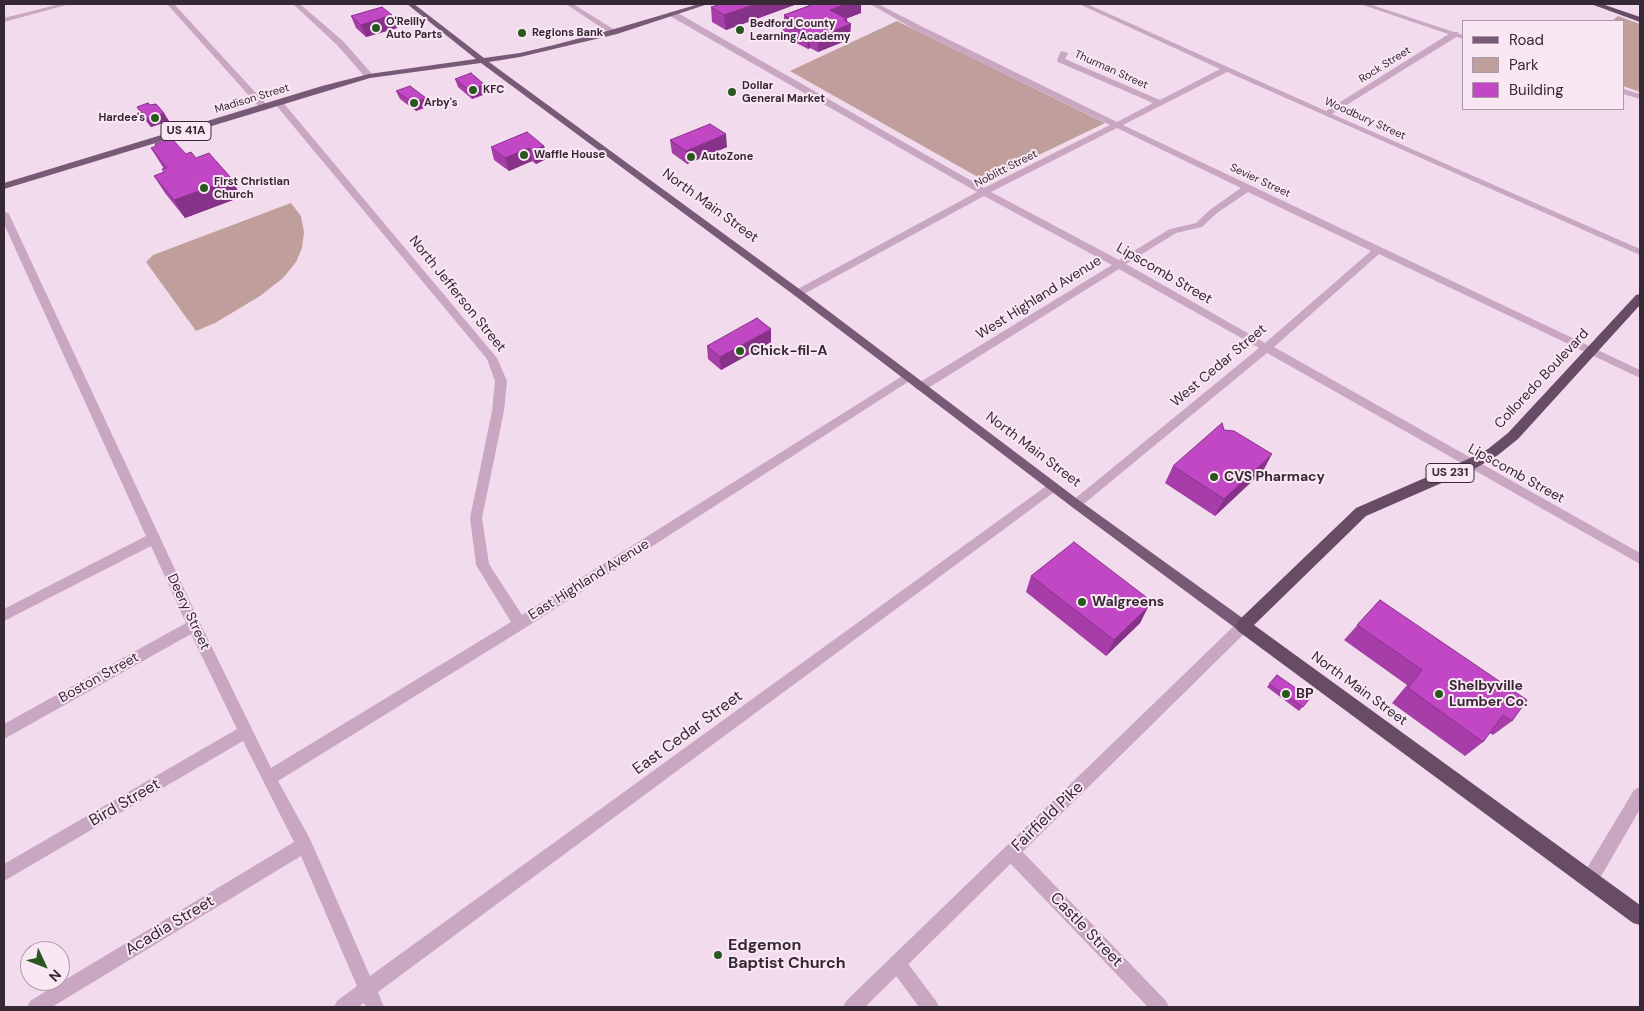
<!DOCTYPE html>
<html>
<head>
<meta charset="utf-8">
<style>
  body { margin:0 }
  #map { position:relative; width:1644px; height:1011px; overflow:hidden; background:#f1dbec; font-family:"DM Sans",sans-serif }
  canvas { display:block }
  .frame { position:absolute; inset:0; border:5px solid #362835; pointer-events:none }
  .legend { position:absolute; left:1462px; top:20px; width:162px; height:90px; box-sizing:border-box; background:#f9e8f4; border:1px solid #ab9ba8; margin:0; padding:6px 9px; list-style:none; font-size:15px; color:#362835 }
  .legend li { display:flex; align-items:center; gap:10px; height:25px }
  .legend b { width:25px; border:1px solid #ab9ba8 }
  .north { position:absolute; left:20px; top:941px; width:50px; height:50px; box-sizing:border-box; background:#f9e8f4; border:1px solid #ab9ba8; border-radius:50%; rotate:133deg; font-size:14px; font-weight:700; line-height:20px; text-align:center; color:#362835 }
  .north::after { content:''; display:block; margin:auto; width:18px; height:22px; background:#29571e; clip-path:polygon(50% 0,100% 100%,50% 72%,0 100%) }
</style>
</head>
<body>
<div id="map">
<canvas width="1644" height="1011"></canvas>
<div class="frame"></div>
<ul class="legend">
<li><b style="height:6px;background:#785976"></b>Road</li>
<li><b style="height:14px;background:#c09e9b"></b>Park</li>
<li><b style="height:14px;background:#c147c4"></b>Building</li>
</ul>
<div class="north">N</div>
</div>
<script>
const context = document.querySelector('canvas').getContext('2d');
context.lineJoin = 'round';
function paint(path, color) {
  context.fillStyle = color;
  context.fill(path, 'evenodd');
}
function shape(rows) {
  const path = new Path2D();
  for (const r of rows) {
    path.moveTo(r[0], r[1]);
    for (let i = 2; i < r.length; i += 2) path.lineTo(r[i], r[i + 1]);
  }
  return path;
}
function strokePath(path, color, width, dash) {
  context.strokeStyle = color;
  context.lineWidth = width;
  context.lineCap = dash ? 'butt' : 'round';
  context.setLineDash(dash || []);
  context.stroke(path);
}
function write(font, color, halo, rows, align = 'center') {
  context.font = font + ' "DM Sans",sans-serif';
  context.lineWidth = 4;
  context.setLineDash([]);
  context.textBaseline = 'middle';
  context.strokeStyle = halo;
  context.fillStyle = color;
  for (const [text, x, y, turn = 0] of rows) {
    context.save();
    context.translate(x, y);
    context.rotate((+turn || 0) * Math.PI / 180);
    context.textAlign = isNaN(turn) ? turn : align;
    if (halo) context.strokeText(text, 0, 0);
    context.fillText(text, 0, 0);
    context.restore();
  }
}
const green = shape([
  [1618,16,1640,24,1640,92,1623,86,1623,21,1612,21],
  [897,21,1105,123,985,181,790,71],
  [291,203,301,216,304,232,302,248,296,262,283,278,260,296,215,323,196,331,146,262,153,255]
]);
const minor = shape([
  [60,4,70,4,4,22,4,18,60,4],
  [167,4,174,4,267,105,267,109,261,109,167,4],
  [293,4,300,4,343,41,372,74,372,78,366,78,337,45,293,4],
  [566,4,573,4,618,32,611,34,566,4],
  [870,4,878,4,925,28,1117,122,1153,103,1058,62,1057,60,1061,51,1068,53,1065,59,1160,100,1220,69,1079,4,1087,4,1326,111,1452,32,1458,32,1458,36,1332,114,1640,249,1640,255,1227,72,1123,125,1640,370,1640,378,1379,254,1274,347,1640,553,1640,564,1267,353,1080,507,1072,507,1070,504,1072,501,1259,348,1119,269,925,390,917,390,915,387,917,384,1112,265,984,196,802,295,794,295,794,291,977,192,670,16,670,12,676,12,984,188,1110,125,919,32,870,4],
  [1117,128,1241,188,1211,209,1196,223,1170,229,1119,260,991,192,1117,128],
  [1248,192,1371,251,1265,343,1126,264,1176,233,1202,227,1217,213,1248,192],
  [275,100,281,100,497,358,507,381,504,411,482,518,489,564,522,615,904,375,912,375,914,378,525,628,278,781,310,839,370,976,1049,484,1053,482,1057,484,1059,487,1057,490,378,992,384,1007,366,1007,364,1003,358,1007,334,1007,337,1001,357,986,301,856,52,1007,27,1007,30,1001,294,842,243,741,4,881,4,864,237,729,191,634,4,739,4,724,186,623,151,546,4,621,4,609,146,536,4,224,4,211,9,214,200,623,271,768,511,622,476,565,470,518,492,411,495,381,487,359,275,104,275,100],
  [1640,787,1640,809,1596,885,1590,887,1584,885,1582,879,1584,873,1634,790,1640,787],
  [1012,845,1018,847,1166,1001,1169,1007,1148,1007,1006,859,1004,853,1006,847,1012,845],
  [897,954,903,957,936,1001,939,1007,919,1007,891,969,888,963,891,957,897,954]
]);
const tertiary = shape([
  [1360,4,1369,4,1463,35,1463,39,1360,4],
  [1623,89,1640,94,1640,99,1623,94,1623,89],
  [1243,620,1248,622,1250,626,1248,630,865,1007,843,1007,846,1001,1238,622,1243,620]
]);
const primary = shape([
  [407,4,414,4,484,58,520,53,554,45,611,30,699,4,708,4,617,34,520,57,489,62,802,291,1080,501,1248,622,1250,626,1248,630,1243,632,1238,630,1072,507,794,295,481,63,370,78,4,189,4,183,322,86,369,74,476,59,407,4]
]);
const trunk = shape([
  [1591,4,1602,4,1640,17,1640,22,1591,4],
  [1640,294,1640,305,1518,439,1498,455,1476,468,1366,516,1254,625,1640,905,1640,925,1633,923,1238,631,1235,626,1238,621,1356,508,1466,460,1488,449,1508,433,1636,295,1640,294]
]);
const wall = shape([
  [797,4,726,30,712,22,711,7],
  [807,4,861,4,861,13,847,18,847,19,850,39,818,52,810,48,808,49,783,36,782,21,784,20,784,15,810,5],
  [392,15,397,28,366,37,356,28,351,16],
  [455,79,485,85,488,93,472,99,458,87],
  [396,91,426,98,429,106,416,111,400,99],
  [137,107,169,121,151,127,142,116],
  [670,140,727,147,687,164,672,153],
  [544,146,548,158,536,164,532,161,509,171,494,160,491,147],
  [151,148,186,154,196,158,241,197,185,218,165,193,154,176,164,172,164,169],
  [771,342,721,370,708,359,707,346],
  [1224,430,1263,471,1215,516,1165,483,1173,466],
  [1031,576,1148,607,1140,623,1106,656,1026,592],
  [1380,600,1512,721,1493,735,1490,733,1483,742,1465,756,1392,703,1407,685,1344,640],
  [1277,675,1310,698,1299,711,1267,687]
]);
const shadedWall = shape([
  [756,4,797,4,726,30,724,15],
  [846,4,861,4,861,13,830,25,830,10],
  [392,15,397,28,366,37,361,25],
  [847,19,847,25,851,24,850,39,818,52,818,37,844,20],
  [810,33,810,48,808,49,807,34],
  [485,85,488,93,472,99,469,90],
  [426,98,429,106,416,111,413,103],
  [164,113,169,121,151,127,146,119],
  [726,134,727,147,687,164,686,151],
  [544,146,548,158,536,164,532,151],
  [529,148,532,161,509,171,505,158],
  [232,179,241,197,185,218,174,200],
  [771,329,771,342,721,370,720,357],
  [1272,454,1263,471,1215,516,1224,499],
  [1148,607,1140,623,1106,656,1114,640]
]);
const building = shape([
  [721,4,756,4,724,15,711,7,721,4],
  [814,4,846,4,830,10,847,19,844,20,851,24,818,37,810,33,807,34,782,21,789,18,784,15,814,4],
  [382,7,392,15,361,25,351,16,382,7],
  [471,73,485,85,469,90,455,79,471,73],
  [410,86,426,98,413,103,396,91,410,86],
  [148,103,150,105,156,104,164,113,146,119,137,107,148,103],
  [710,124,726,134,686,151,670,140,710,124],
  [527,132,544,146,532,151,529,148,505,158,491,147,527,132],
  [172,139,186,154,191,152,196,158,209,153,232,179,174,200,154,176,164,172,162,169,167,168,151,148,156,146,155,144,172,139],
  [757,318,771,329,720,357,707,346,757,318],
  [1222,423,1224,430,1234,431,1272,454,1224,499,1173,466,1222,423],
  [1074,542,1146,597,1148,607,1114,640,1031,576,1074,542],
  [1380,600,1527,700,1512,721,1503,715,1483,742,1408,688,1422,670,1357,625,1380,600],
  [1277,675,1310,698,1303,707,1269,684,1277,675]
]);
const markers = [
  [376,28,5,"#29571e"],
  [740,30,5,"#29571e"],
  [522,33,5,"#29571e"],
  [473,90,5,"#29571e"],
  [732,92,5,"#29571e"],
  [414,103,5,"#29571e"],
  [155,118,5,"#29571e"],
  [524,155,5,"#29571e"],
  [691,157,5,"#29571e"],
  [204,188,5,"#29571e"],
  [740,351,5,"#29571e"],
  [1214,477,5,"#29571e"],
  [1082,602,5,"#29571e"],
  [1286,694,5,"#29571e"],
  [1439,694,5,"#29571e"],
  [718,955,5,"#29571e"]
];
const farPoinames = [
  ["O'Reilly",386,22],
  ["Auto Parts",386,35],
  ["Bedford County",750,24],
  ["Learning Academy",750,37],
  ["Regions Bank",532,33],
  ["Dollar",742,86],
  ["General Market",742,99],
  ["KFC",483,90],
  ["Arby's",424,103],
  ["Hardee's",145,118,"right"],
  ["Waffle House",534,155],
  ["AutoZone",701,157],
  ["First Christian",214,182],
  ["Church",214,195]
];
const farStreetnames = [
  ["Rock Street",1385,65,-32],
  ["Thurman Street",1111,70,24],
  ["Madison Street",252,99,-17],
  ["Woodbury Street",1365,119,24],
  ["Noblitt Street",1006,169,-27],
  ["Sevier Street",1260,181,25]
];
const shields = [
  [186,131,50],
  [1450,473,48]
];
const shieldNames = [
  ["US 41A",186,131],
  ["US 231",1450,473]
];
const streetNames = [
  ["North Main Street",710,206,36],
  ["Lipscomb Street",1164,274,30],
  ["North Jefferson Street",457,294,51],
  ["West Highland Avenue",1039,298,-32],
  ["West Cedar Street",1219,366,-40],
  ["Colloredo Boulevard",1542,379,-47],
  ["North Main Street",1033,450,37],
  ["Lipscomb Street",1516,474,29],
  ["East Highland Avenue",589,580,-32],
  ["Deery Street",188,612,65],
  ["Boston Street",99,678,-29],
  ["North Main Street",1359,689,36]
];
const poiNames = [
  ["Chick-fil-A",750,351],
  ["CVS Pharmacy",1224,477],
  ["Walgreens",1092,602],
  ["Shelbyville",1449,686],
  ["Lumber Co.",1449,702],
  ["BP",1296,694]
];
const nearStreetnames = [
  ["East Cedar Street",688,733,-36],
  ["Bird Street",125,803,-30],
  ["Fairfield Pike",1048,817,-44],
  ["Acadia Street",170,926,-31],
  ["Castle Street",1086,930,46]
];
const nearPoinames = [
  ["Edgemon",728,946],
  ["Baptist Church",728,964]
];
paint(green, '#c09e9b');
paint(minor, '#c9a7c3');
paint(tertiary, '#c9a7c3');
paint(primary, '#785976');
paint(trunk, '#684c66');
paint(wall, '#a63da9');
paint(shadedWall, '#873289');
paint(building, '#c147c4');
strokePath(building, '#873289', 1);
for (const [x, y, r, color] of markers) {
  const dot = new Path2D();
  dot.arc(x, y, r, 0, 2 * Math.PI);
  context.fillStyle = color;
  context.fill(dot);
  strokePath(dot, '#f9e8f4', 2);
}
write('bold 11px', '#362835', '#f9e8f4', farPoinames, 'left');
write('11px', '#362835', '#f9e8f4', farStreetnames);
for (const [x, y, w] of shields) {
  const box = new Path2D();
  box.roundRect(x - w / 2, y - 9.5, w, 19, 4);
  context.fillStyle = '#f9e8f4';
  context.fill(box);
  strokePath(box, '#362835', 1);
}
write('bold 12px', '#362835', null, shieldNames);
write('14px', '#362835', '#f9e8f4', streetNames);
write('bold 14px', '#362835', '#f9e8f4', poiNames, 'left');
write('16px', '#362835', '#f9e8f4', nearStreetnames);
write('bold 16px', '#362835', '#f9e8f4', nearPoinames, 'left');
</script>
</body>
</html>
